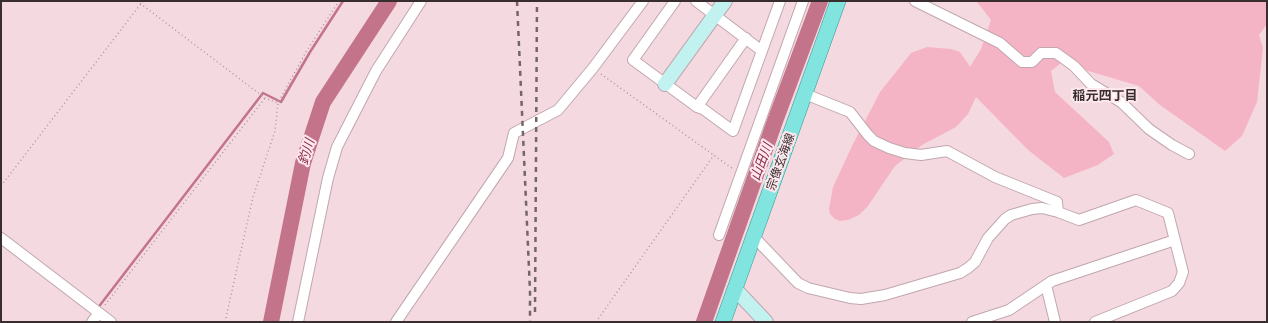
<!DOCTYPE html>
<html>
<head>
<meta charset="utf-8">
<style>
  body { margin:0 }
  #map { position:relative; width:1268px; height:323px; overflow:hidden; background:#f4dae0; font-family:"PT Sans Narrow",sans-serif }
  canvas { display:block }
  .frame { position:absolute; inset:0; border:2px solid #382e30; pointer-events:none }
</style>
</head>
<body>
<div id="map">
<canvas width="1268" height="323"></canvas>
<div class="frame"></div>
</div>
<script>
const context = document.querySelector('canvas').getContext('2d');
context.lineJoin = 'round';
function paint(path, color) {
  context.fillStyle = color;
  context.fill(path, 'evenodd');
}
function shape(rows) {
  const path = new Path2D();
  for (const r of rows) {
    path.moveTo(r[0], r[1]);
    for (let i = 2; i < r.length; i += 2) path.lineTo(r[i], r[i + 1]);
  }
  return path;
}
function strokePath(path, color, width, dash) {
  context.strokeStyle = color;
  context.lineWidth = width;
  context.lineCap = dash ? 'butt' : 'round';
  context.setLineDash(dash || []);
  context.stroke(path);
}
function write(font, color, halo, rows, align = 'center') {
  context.font = font + ' "PT Sans Narrow","Noto Sans JP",sans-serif';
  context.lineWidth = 4;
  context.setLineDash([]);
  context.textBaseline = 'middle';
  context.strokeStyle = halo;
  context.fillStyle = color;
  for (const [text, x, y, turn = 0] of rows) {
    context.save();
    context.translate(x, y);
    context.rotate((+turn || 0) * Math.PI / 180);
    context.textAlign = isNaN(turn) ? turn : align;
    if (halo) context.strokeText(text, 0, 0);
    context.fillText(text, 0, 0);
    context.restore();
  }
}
const green = shape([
  [974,1,1267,1,1267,24,1259,35,1263,48,1257,102,1242,136,1225,151,1160,105,1139,86,1061,63,1051,71,1055,92,1109,142,1114,154,1098,165,1064,178,1028,150,976,97,968,114,956,127,922,145,895,166,868,206,859,215,848,220,840,221,835,219,830,214,829,209,833,187,852,146,880,92,911,53,927,47,951,49,960,52,967,62,970,67,981,49,991,20,977,2]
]);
const stream = shape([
  [97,309,263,93,281,102,310,52,343,1]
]);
const river = shape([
  [271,322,303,163,323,102,389,1],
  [704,322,775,121,820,1]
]);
const path = shape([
  [137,1,265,98,278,103],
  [601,74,733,169],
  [750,179,761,184],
  [1,186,143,1],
  [105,305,265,98],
  [225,322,253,197,275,131,278,103,306,52,339,1],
  [596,322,714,155]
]);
const street = shape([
  [675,1,633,60,697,107,703,109,733,131,780,1],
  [696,1,762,51],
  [915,1,1000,43,1022,62,1032,62,1041,53,1056,53,1074,66,1091,84,1121,102,1149,129,1172,145,1189,154],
  [805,94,850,112,868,135,874,141,889,148,905,153,921,155,947,151,995,177,1057,202,1058,212],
  [697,107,746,38],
  [719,235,803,1],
  [754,237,798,283,808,288,850,298,861,299,885,295,960,273,968,268,975,262,988,238,1005,219,1011,215,1032,209,1042,208,1058,212,1079,220,1136,200,1168,213,1183,272,1179,283,1172,291,1095,322],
  [1,238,111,322],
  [1046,285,1055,322],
  [92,322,99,313],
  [298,322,328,178,337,147,376,71,421,1],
  [396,322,508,158,514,133,558,110,593,68,643,1],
  [972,322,1009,310,1052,281,1175,240]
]);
const secondary = shape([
  [665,84,725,1],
  [735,289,766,322]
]);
const primary = shape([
  [723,322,838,1]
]);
const rail = shape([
  [517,1,530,291,530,322],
  [535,312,537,1]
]);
const streetNames = [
  ["宗像玄海線",781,162,-70]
];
const neighbourhoodNames = [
  ["稲元四丁目",1105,96]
];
const waterNames = [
  ["釣川",307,152,-73],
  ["山田川",762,162,-70]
];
paint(green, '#f5b4c5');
strokePath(stream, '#c3748a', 2.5);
strokePath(river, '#c3748a', 16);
strokePath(street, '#c0a7ad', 12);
strokePath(secondary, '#c0a7ad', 16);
strokePath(primary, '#329994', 16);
strokePath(path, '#ac989c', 1.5, [1, 3]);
strokePath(street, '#fff', 10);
strokePath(secondary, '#c1f2ef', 14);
strokePath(primary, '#82e4df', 15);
strokePath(rail, '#746568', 2.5, [5, 5]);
write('12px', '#382e30', '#fee8ed', streetNames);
write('bold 13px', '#382e30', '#fee8ed', neighbourhoodNames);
write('italic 13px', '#8a2a4d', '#fee8ed', waterNames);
</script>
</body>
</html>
